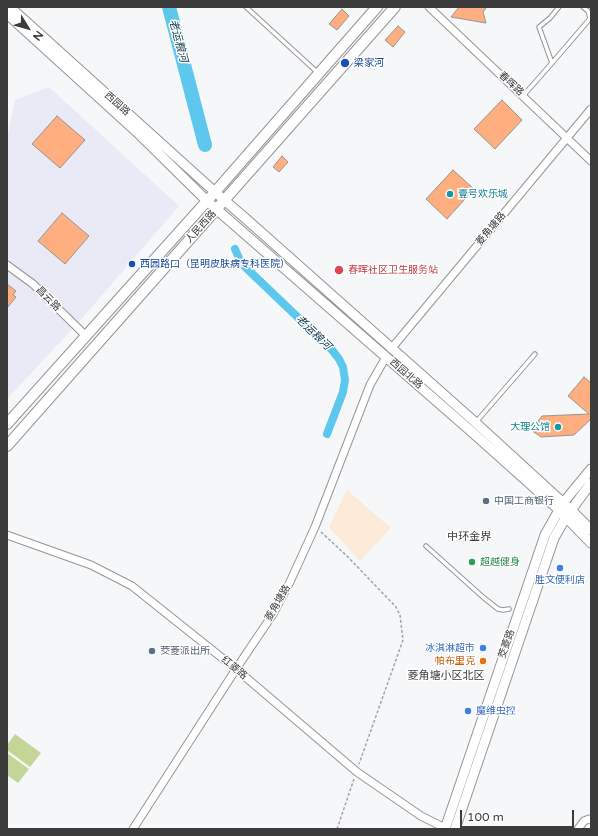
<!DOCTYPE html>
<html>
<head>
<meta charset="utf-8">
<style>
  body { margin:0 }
  #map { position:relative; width:598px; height:836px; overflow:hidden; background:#f6f7f9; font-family:"Varela Round",sans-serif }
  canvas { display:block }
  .frame { position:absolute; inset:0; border:8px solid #3b3b3c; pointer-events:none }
  .north { position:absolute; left:8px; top:8px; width:40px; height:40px; -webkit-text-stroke:3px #fff; paint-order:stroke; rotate:127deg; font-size:11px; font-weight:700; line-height:16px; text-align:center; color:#3b3b3c }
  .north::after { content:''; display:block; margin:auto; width:14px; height:18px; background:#3b3b3c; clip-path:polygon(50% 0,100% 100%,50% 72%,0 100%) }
  .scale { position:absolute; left:460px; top:810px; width:114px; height:18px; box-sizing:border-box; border:2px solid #3b3b3c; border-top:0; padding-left:5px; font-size:12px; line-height:14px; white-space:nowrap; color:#3b3b3c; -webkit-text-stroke:3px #fff; paint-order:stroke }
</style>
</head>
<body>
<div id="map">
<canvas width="598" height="836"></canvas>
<div class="frame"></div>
<div class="north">N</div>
<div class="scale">100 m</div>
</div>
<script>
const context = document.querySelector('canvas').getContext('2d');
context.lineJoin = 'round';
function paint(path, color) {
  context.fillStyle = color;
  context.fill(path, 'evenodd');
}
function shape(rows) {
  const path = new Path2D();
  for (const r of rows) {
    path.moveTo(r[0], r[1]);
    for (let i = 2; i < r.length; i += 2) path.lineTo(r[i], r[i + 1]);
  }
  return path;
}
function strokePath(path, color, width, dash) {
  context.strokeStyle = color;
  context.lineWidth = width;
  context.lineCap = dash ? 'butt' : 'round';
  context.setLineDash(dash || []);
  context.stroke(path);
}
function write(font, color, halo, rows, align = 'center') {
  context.font = font + ' "Varela Round","Noto Sans SC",sans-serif';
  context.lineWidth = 3;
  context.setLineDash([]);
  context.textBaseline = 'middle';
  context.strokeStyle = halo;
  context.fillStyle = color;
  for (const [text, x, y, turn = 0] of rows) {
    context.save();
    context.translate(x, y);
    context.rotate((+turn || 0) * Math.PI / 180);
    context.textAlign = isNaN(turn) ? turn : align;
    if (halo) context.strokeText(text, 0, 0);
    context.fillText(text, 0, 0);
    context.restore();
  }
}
const built = shape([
  [49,87,179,206,79,322,7,399,7,139,15,100]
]);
const education = shape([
  [347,490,391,528,360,561,329,527]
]);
const green = shape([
  [15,734,41,753,30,767,7,750,7,745],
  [7,753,29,769,18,783,7,775]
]);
const canal = shape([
  [235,249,241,263,332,350,339,359,343,367,345,380,343,392,327,434]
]);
const river = shape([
  [169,7,205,145]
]);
const building = shape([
  [459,7,487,7,483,12,486,23,451,17,459,7],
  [342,9,349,16,337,30,329,24,342,9],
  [398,26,405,32,393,47,385,40,398,26],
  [502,100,522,120,495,149,474,129,502,100],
  [57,116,85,140,60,168,32,144,57,116],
  [282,156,288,162,279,172,273,167,282,156],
  [453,170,474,189,447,219,426,199,453,170],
  [62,213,89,236,65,264,38,241,62,213],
  [7,284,16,291,13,295,16,297,7,308,7,284],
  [584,377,591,383,591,419,574,435,541,437,531,430,542,416,589,414,568,396,584,377]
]);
const path = shape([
  [321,532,347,556,396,607,400,615,403,640,359,764],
  [337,829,354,779]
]);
const lane = shape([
  [246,7,317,72],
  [559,7,550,18,539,27,552,63,588,21,590,18,588,11,583,7],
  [523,96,552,63],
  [476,422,535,354],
  [426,546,484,598,498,609,503,610,509,609]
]);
const street = shape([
  [429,7,591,161],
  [7,265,33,284,86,336],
  [391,349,591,109],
  [7,535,91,565,132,586,236,669,357,772,421,816,445,828],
  [133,829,236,669,273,614,289,584,315,527,370,385,386,357],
  [578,829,584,821,589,819,591,820]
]);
const secondary = shape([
  [10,7,215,192,245,218,476,423,571,510,591,530],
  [7,14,140,135,207,201,238,228,472,432,559,510,591,543],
  [445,829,545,535,563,503,591,469],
  [455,829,554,538,566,517,591,483]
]);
const primary = shape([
  [7,424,215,192,377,7],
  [7,446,395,7]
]);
const markers = [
  [345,63,5,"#1a4fb4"],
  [450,194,4,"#0f9aa8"],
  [132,264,4,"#1a4fb4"],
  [339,270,5,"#e0444e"],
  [558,427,4,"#0f9aa8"],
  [486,501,4,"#5c6f8a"],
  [472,562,4,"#2e9e5b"],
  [560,568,4,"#3f7fe0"],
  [483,648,4,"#3f7fe0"],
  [152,651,4,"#5c6f8a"],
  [483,661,4,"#e8710a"],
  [468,711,4,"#3f7fe0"]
];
const transitNames = [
  ["梁家河",354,63],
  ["西园路口（昆明皮肤病专科医院）",140,264]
];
const streetNames = [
  ["春晖路",511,84,43],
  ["西园路",117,104,42],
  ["人民西路",201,227,-48],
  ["菱角塘路",491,229,-50],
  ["昌云路",48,299,45],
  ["西园北路",406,374,41],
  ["菱角塘路",278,603,-60],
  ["茭菱路",507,644,-71],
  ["红菱路",234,668,39]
];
const cultureNames = [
  ["壹号欢乐城",458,194],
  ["大理公馆",550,427,"right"]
];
const healthNames = [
  ["春晖社区卫生服务站",348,270]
];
const serviceNames = [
  ["中国工商银行",494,501],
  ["茭菱派出所",160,651]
];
const leisureNames = [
  ["超越健身",480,562]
];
const shopNames = [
  ["胜文便利店",560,580],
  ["冰淇淋超市",475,648,"right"],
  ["魔维虫控",476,711,"left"]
];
const foodNames = [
  ["帕布里克",475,661]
];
const waterNames = [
  ["老运粮河",178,41,75],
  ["老运粮河",313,333,44]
];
const neighbourhoodNames = [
  ["中环金界",469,537],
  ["菱角塘小区北区",446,676]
];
paint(built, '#e9eaf5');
paint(education, '#fbead8');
paint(green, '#c3d697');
strokePath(canal, '#5dc7ee', 8);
strokePath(river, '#5dc7ee', 14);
paint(building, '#feae7f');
strokePath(building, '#979493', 1);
strokePath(lane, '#949597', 5.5);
strokePath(street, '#949597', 9);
strokePath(secondary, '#949597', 11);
strokePath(primary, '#949597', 12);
strokePath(path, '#a3a3a5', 1.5, [3, 2]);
strokePath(lane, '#fff', 3.5);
strokePath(street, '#fff', 7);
strokePath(secondary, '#fff', 9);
strokePath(primary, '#fff', 10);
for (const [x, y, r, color] of markers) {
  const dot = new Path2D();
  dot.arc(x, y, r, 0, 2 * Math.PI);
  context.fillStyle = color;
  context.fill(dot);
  strokePath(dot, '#fff', 1.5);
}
write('10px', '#164399', '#fff', transitNames, 'left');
write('10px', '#3b3b3c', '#fff', streetNames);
write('10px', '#0d838f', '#fff', cultureNames, 'left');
write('10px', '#be3a42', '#fff', healthNames, 'left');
write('10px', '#4e5e75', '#fff', serviceNames, 'left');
write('10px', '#27864d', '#fff', leisureNames, 'left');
write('10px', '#366cbe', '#fff', shopNames);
write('10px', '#c56008', '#fff', foodNames, 'right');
write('italic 11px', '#0b3b4c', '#fff', waterNames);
write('11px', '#3b3b3c', '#fff', neighbourhoodNames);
</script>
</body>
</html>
